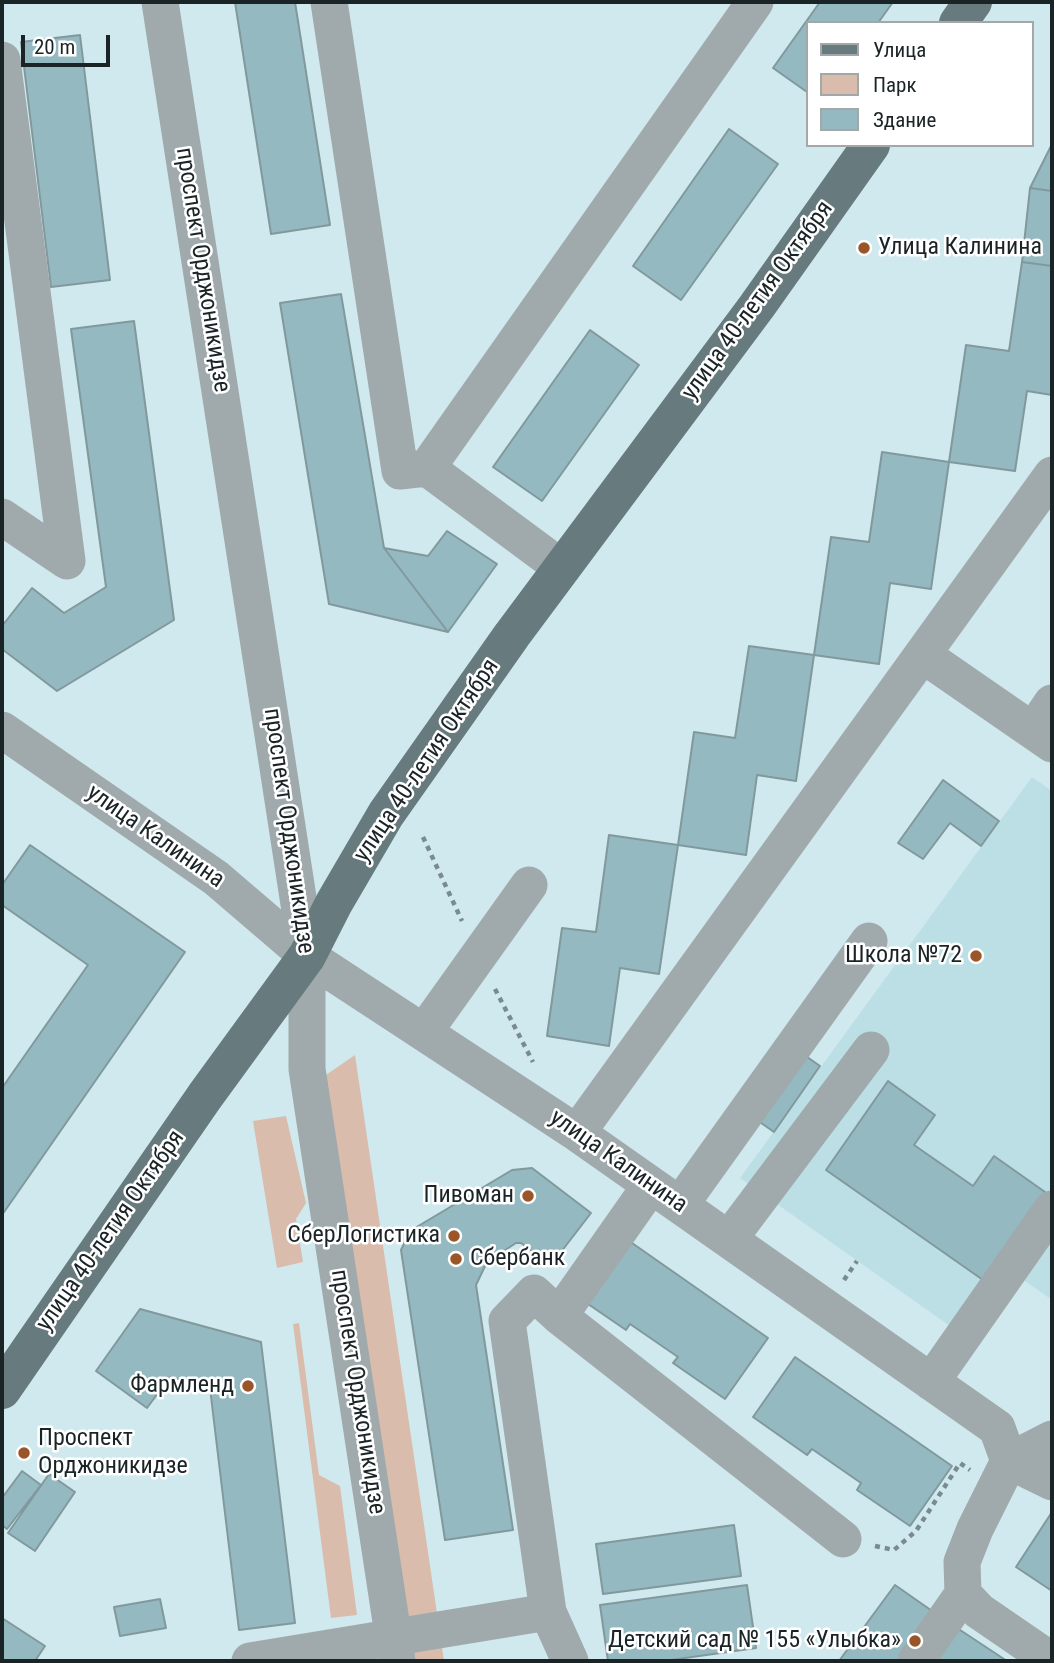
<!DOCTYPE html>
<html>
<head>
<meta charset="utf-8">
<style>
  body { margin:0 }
  #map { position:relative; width:1054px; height:1663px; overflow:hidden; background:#d0e9ee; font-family:"Roboto Condensed",sans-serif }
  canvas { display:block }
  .frame { position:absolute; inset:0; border:4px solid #1a2325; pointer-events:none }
  .legend { position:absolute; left:806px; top:21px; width:228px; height:126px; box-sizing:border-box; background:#fff; border:2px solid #a3a7a8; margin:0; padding:9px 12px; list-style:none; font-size:21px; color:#1a2325 }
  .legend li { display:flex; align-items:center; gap:14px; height:35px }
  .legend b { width:35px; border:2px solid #a3a7a8 }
  .scale { position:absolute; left:21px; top:35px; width:89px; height:32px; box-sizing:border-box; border:4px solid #1a2325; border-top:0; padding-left:9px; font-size:21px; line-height:24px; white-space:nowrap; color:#1a2325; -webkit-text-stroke:5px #fff; paint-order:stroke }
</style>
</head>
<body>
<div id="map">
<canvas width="1054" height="1663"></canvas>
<div class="frame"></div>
<ul class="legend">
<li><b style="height:9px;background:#677a7e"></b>Улица</li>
<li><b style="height:19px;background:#d9bcac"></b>Парк</li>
<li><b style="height:19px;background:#94b9c0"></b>Здание</li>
</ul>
<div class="scale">20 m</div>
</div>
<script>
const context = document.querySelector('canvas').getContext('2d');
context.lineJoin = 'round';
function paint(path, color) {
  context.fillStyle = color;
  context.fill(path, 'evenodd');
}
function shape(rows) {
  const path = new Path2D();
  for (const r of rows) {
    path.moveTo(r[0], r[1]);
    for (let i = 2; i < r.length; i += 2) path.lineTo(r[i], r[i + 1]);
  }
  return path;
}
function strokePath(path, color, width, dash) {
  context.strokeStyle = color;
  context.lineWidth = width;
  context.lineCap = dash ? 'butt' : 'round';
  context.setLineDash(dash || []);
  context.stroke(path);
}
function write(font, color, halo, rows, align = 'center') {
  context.font = font + ' "Roboto Condensed",sans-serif';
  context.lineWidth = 5;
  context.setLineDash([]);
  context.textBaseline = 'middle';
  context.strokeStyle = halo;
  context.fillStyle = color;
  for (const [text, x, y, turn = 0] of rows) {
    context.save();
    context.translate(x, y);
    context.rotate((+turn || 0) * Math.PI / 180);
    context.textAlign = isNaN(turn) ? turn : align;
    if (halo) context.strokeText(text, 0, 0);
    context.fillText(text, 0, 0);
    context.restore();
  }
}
const built = shape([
  [1032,777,1052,791,1052,1300,1018,1276,964,1336,740,1178]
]);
const green = shape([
  [355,1055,444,1661,407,1661,323,1077],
  [286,1116,306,1203,296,1219,303,1262,277,1268,253,1121],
  [299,1323,319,1475,340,1486,357,1615,331,1618,293,1324]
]);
const building = shape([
  [235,2,295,2,330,225,271,234,235,2],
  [820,2,893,2,878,23,807,23,807,92,773,68,820,2],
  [80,35,110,280,51,287,21,42,80,35],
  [729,129,778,164,681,300,633,266,729,129],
  [1052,144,1052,191,1030,188,1052,144],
  [1030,188,1052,191,1052,266,1022,262,1030,188],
  [1022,262,1052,266,1052,395,1027,391,1015,471,949,462,966,345,1009,351,1022,262],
  [341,294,384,548,448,632,329,604,280,303,341,294],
  [134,321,174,620,57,691,2,649,2,626,32,588,64,613,106,587,71,329,134,321],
  [590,330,639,365,542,501,493,467,590,330],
  [882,452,949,462,931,589,890,583,879,664,814,655,831,537,869,542,882,452],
  [447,531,497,564,448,632,384,548,428,556,447,531],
  [749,646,814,655,796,781,757,775,746,855,678,845,694,732,735,738,749,646],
  [943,780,999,821,981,846,950,823,923,859,898,843,943,780],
  [609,835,678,845,659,974,620,968,609,1046,547,1036,562,928,596,932,609,835],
  [30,845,185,952,2,1215,2,1088,88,965,2,905,2,885,30,845],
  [800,1052,820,1066,774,1132,754,1118,800,1052],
  [888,1081,935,1115,914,1145,973,1186,994,1156,1045,1192,983,1280,826,1170,888,1081],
  [532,1168,591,1213,551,1265,521,1243,516,1243,487,1262,476,1285,513,1530,445,1540,401,1250,410,1231,512,1170,532,1168],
  [612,1229,768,1338,725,1399,673,1363,678,1357,630,1324,626,1330,569,1291,612,1229],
  [140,1309,261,1342,295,1623,239,1630,210,1388,170,1377,147,1408,96,1371,140,1309],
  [795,1357,952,1466,910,1526,857,1490,861,1483,812,1449,807,1455,753,1417,795,1357],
  [22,1471,41,1485,7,1529,2,1525,2,1498,22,1471],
  [49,1474,75,1492,35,1551,8,1533,49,1474],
  [1052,1512,1052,1591,1016,1567,1052,1512],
  [734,1525,741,1576,603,1594,596,1544,734,1525],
  [747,1585,756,1648,664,1661,608,1661,600,1605,747,1585],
  [895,1585,945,1620,1007,1661,839,1661,895,1585],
  [160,1599,166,1628,120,1636,114,1607,160,1599],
  [2,1618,45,1646,35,1661,2,1661,2,1618]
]);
const path = shape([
  [423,837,462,921],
  [495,989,533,1062],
  [844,1280,857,1261],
  [875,1546,894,1550,916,1531,960,1463,970,1470]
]);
const minor = shape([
  [160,2,307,956,307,1069,397,1661],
  [329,2,400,471,427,468,562,568],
  [2,60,67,561,2,517],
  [427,468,755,2],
  [923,655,1052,744],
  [2,730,216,878,307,956,577,1133,997,1428,1009,1461,975,1529,962,1562,963,1594,979,1611,1052,1661],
  [1033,731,1052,703],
  [424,1032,529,885],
  [577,1133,1052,475],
  [680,1205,869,941],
  [729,1239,871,1050],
  [559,1316,843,1539],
  [931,1382,1052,1209],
  [1009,1461,1052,1439],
  [1009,1461,1052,1482],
  [250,1661,548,1612],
  [570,1661,548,1612,507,1321,534,1293,559,1316,651,1185],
  [916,1661,963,1594]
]);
const major = shape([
  [958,23,973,2],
  [2,1390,205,1096,307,956,334,903,386,814,512,635,757,306,871,145]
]);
const markers = [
  [864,248,7,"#9a5629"],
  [976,956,7,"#9a5629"],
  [528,1196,7,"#9a5629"],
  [454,1236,7,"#9a5629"],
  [456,1259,7,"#9a5629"],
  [248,1386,7,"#9a5629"],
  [24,1453,7,"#9a5629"],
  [915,1641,7,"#9a5629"]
];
const poiNames = [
  ["Улица Калинина",878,248,"left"],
  ["Школа №72",962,956],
  ["Пивоман",514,1196],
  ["СберЛогистика",440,1236],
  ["Сбербанк",470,1259,"left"],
  ["Фармленд",234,1386],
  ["Проспект",38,1439,"left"],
  ["Орджоникидзе",38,1467,"left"],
  ["Детский сад № 155 «Улыбка»",901,1641]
];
const streetNames = [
  ["проспект Орджоникидзе",202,270,81],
  ["улица 40-летия Октября",758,301,-54],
  ["улица 40-летия Октября",427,761,-56],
  ["проспект Орджоникидзе",288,831,82],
  ["улица Калинина",155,837,35],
  ["улица Калинина",618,1162,35],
  ["улица 40-летия Октября",111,1231,-55],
  ["проспект Орджоникидзе",357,1392,81]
];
paint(built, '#bcdfe6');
paint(green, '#d9bcac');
paint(building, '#94b9c0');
strokePath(building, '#81999d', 2);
strokePath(path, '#7a8b8f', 4.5, [5, 5]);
strokePath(minor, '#a0aaac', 37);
strokePath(major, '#677a7e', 38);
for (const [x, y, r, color] of markers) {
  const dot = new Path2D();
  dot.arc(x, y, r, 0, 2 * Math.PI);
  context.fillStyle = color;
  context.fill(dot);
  strokePath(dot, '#fff', 2.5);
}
write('24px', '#1a2325', '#fff', poiNames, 'right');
write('24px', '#1a2325', '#fff', streetNames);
</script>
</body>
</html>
